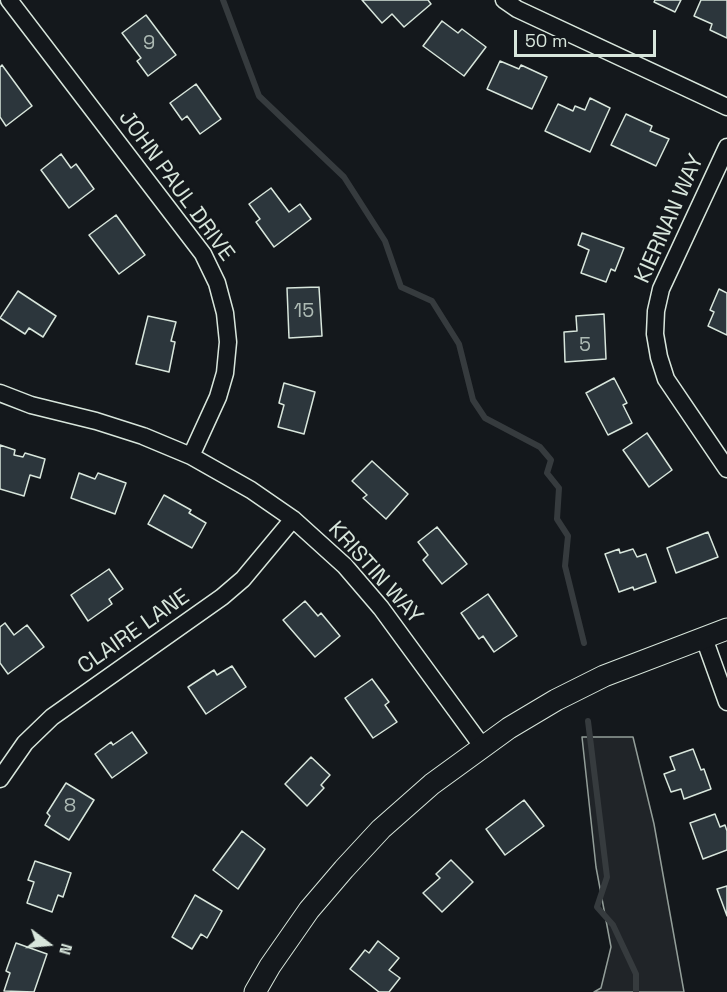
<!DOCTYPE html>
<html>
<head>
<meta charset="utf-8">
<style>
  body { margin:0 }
  #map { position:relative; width:727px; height:992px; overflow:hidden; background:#14181c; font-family:"Space Grotesk",sans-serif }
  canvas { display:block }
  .north { position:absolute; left:18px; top:914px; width:60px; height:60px; -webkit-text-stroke:4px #14181c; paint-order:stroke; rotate:106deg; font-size:16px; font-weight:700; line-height:24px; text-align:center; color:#d8e6dc }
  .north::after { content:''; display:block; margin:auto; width:21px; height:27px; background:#d8e6dc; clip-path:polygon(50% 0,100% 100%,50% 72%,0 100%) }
  .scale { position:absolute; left:514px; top:30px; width:142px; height:27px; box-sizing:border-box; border:3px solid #d8e6dc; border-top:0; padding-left:8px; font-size:18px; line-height:21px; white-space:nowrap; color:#d8e6dc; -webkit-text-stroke:4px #14181c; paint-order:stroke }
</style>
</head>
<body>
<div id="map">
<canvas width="727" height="992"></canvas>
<div class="north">N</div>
<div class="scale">50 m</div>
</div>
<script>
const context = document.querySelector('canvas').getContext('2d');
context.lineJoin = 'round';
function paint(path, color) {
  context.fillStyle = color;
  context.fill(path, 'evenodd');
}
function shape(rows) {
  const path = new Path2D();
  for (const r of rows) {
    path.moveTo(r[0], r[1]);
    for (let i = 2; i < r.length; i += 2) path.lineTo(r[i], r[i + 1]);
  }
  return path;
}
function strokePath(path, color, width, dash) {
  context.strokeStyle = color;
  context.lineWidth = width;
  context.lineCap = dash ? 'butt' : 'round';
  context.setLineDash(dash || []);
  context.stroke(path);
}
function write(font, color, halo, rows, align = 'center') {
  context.font = font + ' "Space Grotesk",sans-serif';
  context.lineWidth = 4.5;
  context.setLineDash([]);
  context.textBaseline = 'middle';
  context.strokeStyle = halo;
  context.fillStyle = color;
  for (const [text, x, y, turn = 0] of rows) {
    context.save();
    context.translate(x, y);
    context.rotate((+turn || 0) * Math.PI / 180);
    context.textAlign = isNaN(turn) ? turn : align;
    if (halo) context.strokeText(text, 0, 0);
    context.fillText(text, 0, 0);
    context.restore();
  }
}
const green = shape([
  [582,737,633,737,654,824,684,992,594,992,601,988,611,947,596,867,582,737]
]);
const stream = shape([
  [223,0,259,96,344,177,385,241,401,287,432,301,459,344,473,400,485,418,540,447,551,460,547,473,559,488,557,519,568,536,565,566,584,643],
  [588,721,607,877,597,907,613,925,636,974,636,992]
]);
const building = shape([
  [362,0,428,0,431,4,404,27,392,14,382,23,362,0],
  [655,0,681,0,675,12,654,2,655,0],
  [701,0,727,0,727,38,710,30,712,24,694,16,701,0],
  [146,15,176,55,148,76,137,61,141,58,122,33,146,15],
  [442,21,458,33,462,29,486,47,464,76,423,46,442,21],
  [500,61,519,69,521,65,547,77,532,109,487,89,500,61],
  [2,65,32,106,6,126,0,117,0,67,2,65],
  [196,84,221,119,200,134,187,116,182,120,170,103,196,84],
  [590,98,610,108,590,152,545,131,558,104,573,111,575,106,585,110,590,98],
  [626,114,652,126,650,131,669,139,656,166,611,145,626,114],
  [61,154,71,168,76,164,94,189,69,208,41,170,61,154],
  [271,188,289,212,300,204,311,219,274,247,256,222,260,219,249,204,271,188],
  [116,215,145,255,119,274,89,235,116,215],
  [582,233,624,248,615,271,611,269,606,282,581,273,589,250,578,245,582,233],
  [319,287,322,336,289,338,287,288,319,287],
  [719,289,727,293,727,335,708,326,714,312,710,310,719,289],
  [18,291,56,316,43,337,29,328,25,334,0,318,18,291],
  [604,314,606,359,565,362,564,332,577,331,576,316,604,314],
  [148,316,176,322,171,341,175,342,169,372,136,364,148,316],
  [614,378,627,403,623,405,632,423,608,435,586,393,614,378],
  [284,383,315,392,304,434,278,427,284,405,279,403,284,383],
  [647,433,672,470,649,487,623,450,647,433],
  [0,445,15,450,14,455,23,457,25,453,45,459,40,478,30,475,24,496,0,489,0,445],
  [372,461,408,494,386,519,363,498,367,495,352,481,372,461],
  [79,473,95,479,98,473,126,483,115,514,71,498,79,473],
  [164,495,191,510,189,513,206,523,192,548,148,524,164,495],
  [437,527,467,564,442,584,423,560,428,555,418,542,437,527],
  [708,532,718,557,676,573,667,548,708,532],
  [619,549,620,553,633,549,637,557,646,554,656,582,634,590,633,587,619,592,605,554,619,549],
  [109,569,123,589,109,599,112,604,88,621,71,595,109,569],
  [488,594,517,636,494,652,483,636,479,639,461,613,488,594],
  [305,601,318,616,321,613,340,636,315,657,283,620,305,601],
  [5,623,14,635,27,625,44,647,8,674,0,663,0,627,5,623],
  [232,666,246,687,206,714,188,687,214,670,217,675,232,666],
  [372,679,389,702,385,705,397,722,373,738,345,698,372,679],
  [132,732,147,753,112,778,95,754,111,742,113,745,132,732],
  [693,749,701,770,704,769,711,789,684,799,681,789,671,792,664,774,675,770,670,757,693,749],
  [311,757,330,775,321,785,324,788,307,806,285,784,311,757],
  [66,783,94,800,69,840,45,825,50,816,47,813,66,783],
  [524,800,544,826,505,855,486,829,524,800],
  [715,814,720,827,725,825,727,831,727,850,703,859,690,823,715,814],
  [242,831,265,849,238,889,213,870,242,831],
  [451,860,473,882,442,912,423,893,440,878,436,874,451,860],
  [35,861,71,873,63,897,58,895,52,912,27,903,34,882,28,880,35,861],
  [727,886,727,916,717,889,727,886],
  [195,895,222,911,207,938,201,934,192,949,172,937,195,895],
  [378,941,399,958,389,970,400,978,389,992,379,992,350,969,365,950,369,953,378,941],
  [16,943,47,954,34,992,4,991,10,973,6,971,16,943]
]);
const minor = shape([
  [9,0,203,254,217,283,225,313,228,342,225,373,218,397,191,456],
  [504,0,517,9,727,107],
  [727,147,661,289,656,311,655,334,659,357,666,379,727,469],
  [0,393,31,405,96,421,143,436,191,456,251,490,293,519,345,566,381,608,482,746],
  [704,638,727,702],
  [0,779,25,743,52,717,222,597,243,579,293,519]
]);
const tertiary = shape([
  [255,992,270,966,309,910,344,869,381,829,432,784,509,728,556,700,604,676,727,629]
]);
const numberNames = [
  ["9",149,44],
  ["15",304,312],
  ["5",585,346],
  ["8",70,807]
];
const streetNames = [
  ["JOHN PAUL DRIVE",176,186,54],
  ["KIERNAN WAY",670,219,-66],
  ["KRISTIN WAY",375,573,48],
  ["CLAIRE LANE",134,632,-35]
];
paint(green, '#202428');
strokePath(green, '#939e99', 1.5);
strokePath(stream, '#363b3e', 6);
paint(building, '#2c363c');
strokePath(building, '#d8e6dc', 1.5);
strokePath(minor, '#d8e6dc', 19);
strokePath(tertiary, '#d8e6dc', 23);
strokePath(minor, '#14181c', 16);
strokePath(tertiary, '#14181c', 21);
write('20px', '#adbab4', null, numberNames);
write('22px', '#d8e6dc', '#14181c', streetNames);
</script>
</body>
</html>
